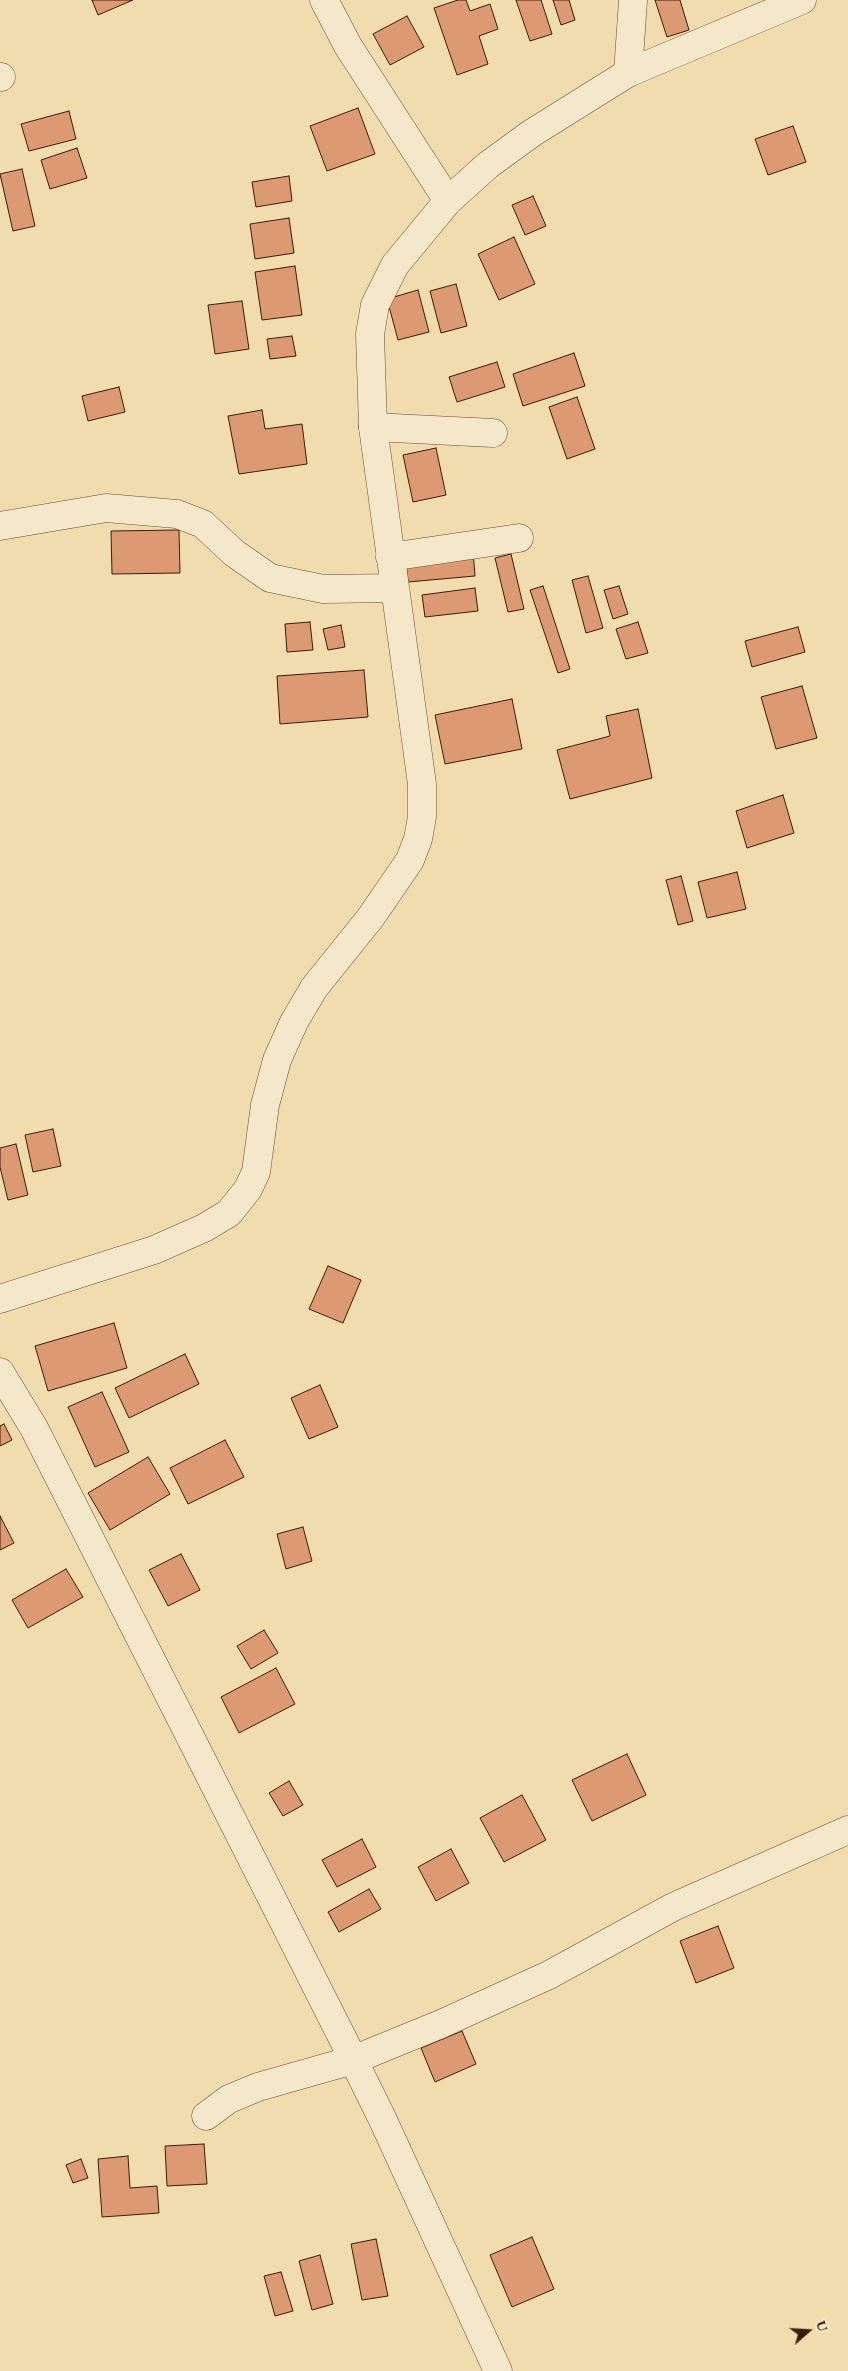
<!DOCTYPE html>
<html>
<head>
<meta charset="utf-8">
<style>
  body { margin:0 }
  #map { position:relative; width:848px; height:2371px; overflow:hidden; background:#f0dcad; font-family:"EB Garamond",serif }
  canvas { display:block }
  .north { position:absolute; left:783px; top:2306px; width:50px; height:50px; -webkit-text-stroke:4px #f5e8ca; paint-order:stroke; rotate:71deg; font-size:14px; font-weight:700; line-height:20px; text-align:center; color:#3d1b0c }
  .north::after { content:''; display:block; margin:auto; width:18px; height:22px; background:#3d1b0c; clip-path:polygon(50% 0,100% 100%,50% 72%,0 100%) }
</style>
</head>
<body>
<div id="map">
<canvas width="848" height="2371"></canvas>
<div class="north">U</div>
</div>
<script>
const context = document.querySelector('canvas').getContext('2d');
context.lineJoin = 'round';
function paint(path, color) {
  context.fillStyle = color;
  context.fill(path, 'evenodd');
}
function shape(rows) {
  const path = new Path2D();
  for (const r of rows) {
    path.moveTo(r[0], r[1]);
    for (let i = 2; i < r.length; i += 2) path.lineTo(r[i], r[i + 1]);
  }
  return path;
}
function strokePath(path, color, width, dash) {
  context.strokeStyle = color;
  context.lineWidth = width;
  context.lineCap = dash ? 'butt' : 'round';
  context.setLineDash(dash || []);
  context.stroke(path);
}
const building = shape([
  [92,0,133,0,98,15,92,0],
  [458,0,466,0,470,11,490,4,498,29,479,36,488,64,457,75,434,8,458,0],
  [516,0,541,0,552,34,530,41,516,0],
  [553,0,569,0,575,20,561,25,553,0],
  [655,0,680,0,689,30,667,37,655,0],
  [407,16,424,47,390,65,373,34,407,16],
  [358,108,375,154,327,171,310,126,358,108],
  [69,111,76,139,29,151,21,124,69,111],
  [793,126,806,162,768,175,755,139,793,126],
  [77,148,87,178,50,189,41,160,77,148],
  [22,169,35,226,13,231,0,174,22,169],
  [289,176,292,201,256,207,252,182,289,176],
  [533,196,546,226,525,235,512,205,533,196],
  [289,218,294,253,255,259,250,224,289,218],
  [514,237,535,284,499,300,478,254,514,237],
  [295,266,302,315,262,320,255,272,295,266],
  [456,284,467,326,441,333,430,291,456,284],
  [418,290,429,332,398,340,387,299,418,290],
  [242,301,249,349,215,354,208,305,242,301],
  [292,336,296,356,270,359,267,339,292,336],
  [574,353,585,386,523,406,513,374,574,353],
  [497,362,505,387,457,402,449,377,497,362],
  [119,387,125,412,88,421,82,396,119,387],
  [577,397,595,449,567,459,549,407,577,397],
  [262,410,265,429,302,424,307,464,239,474,228,416,262,410],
  [436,448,446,495,413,502,403,455,436,448],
  [179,530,180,573,112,574,111,531,179,530],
  [473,551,475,576,408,582,405,558,473,551],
  [511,554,524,609,508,612,495,558,511,554],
  [588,576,603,628,586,633,572,580,588,576],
  [543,586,570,669,558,673,530,590,543,586],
  [619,586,628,614,613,619,604,590,619,586],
  [475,588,478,611,425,617,422,595,475,588],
  [310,622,313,650,287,652,285,624,310,622],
  [638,622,648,653,626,659,616,629,638,622],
  [341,625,345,647,328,650,323,629,341,625],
  [798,627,805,652,752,667,745,641,798,627],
  [364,670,368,717,280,724,277,676,364,670],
  [802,686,817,738,776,749,761,697,802,686],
  [512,699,522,749,445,764,435,715,512,699],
  [638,709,652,778,570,799,557,750,610,736,606,716,638,709],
  [783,795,794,833,747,848,736,811,783,795],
  [737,872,746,909,707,918,698,882,737,872],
  [681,876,693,921,678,925,666,880,681,876],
  [53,1129,61,1166,33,1172,25,1135,53,1129],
  [16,1144,28,1195,8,1200,0,1167,0,1148,16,1144],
  [328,1266,361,1280,343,1323,309,1309,328,1266],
  [114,1323,127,1368,48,1391,35,1346,114,1323],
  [185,1354,199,1384,129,1418,115,1388,185,1354],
  [320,1385,338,1427,309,1439,291,1398,320,1385],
  [102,1392,129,1452,95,1467,68,1407,102,1392],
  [4,1424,12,1440,0,1446,0,1426,4,1424],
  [225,1440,244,1477,188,1504,170,1468,225,1440],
  [148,1457,170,1494,110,1530,88,1493,148,1457],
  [0,1516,14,1543,0,1550,0,1516],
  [303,1527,312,1561,286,1569,277,1534,303,1527],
  [181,1554,200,1590,168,1606,149,1570,181,1554],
  [66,1569,83,1597,28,1628,12,1600,66,1569],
  [264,1630,278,1653,251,1669,237,1646,264,1630],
  [276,1668,295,1704,239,1733,221,1697,276,1668],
  [627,1754,646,1795,592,1821,572,1780,627,1754],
  [289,1781,303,1805,283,1816,269,1793,289,1781],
  [522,1795,546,1840,504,1862,480,1818,522,1795],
  [362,1839,376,1867,337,1887,322,1860,362,1839],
  [451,1849,469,1883,436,1901,418,1867,451,1849],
  [369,1889,381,1909,339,1932,328,1912,369,1889],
  [718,1926,734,1968,696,1983,680,1941,718,1926],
  [462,2031,476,2064,435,2082,421,2048,462,2031],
  [204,2144,207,2184,167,2186,165,2146,204,2144],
  [128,2156,130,2188,157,2186,159,2213,102,2217,98,2159,128,2156],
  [81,2159,88,2178,73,2183,66,2165,81,2159],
  [532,2237,554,2289,512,2307,490,2255,532,2237],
  [376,2239,388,2296,362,2300,351,2244,376,2239],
  [320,2255,333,2304,312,2310,299,2261,320,2255],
  [281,2272,293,2311,275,2316,264,2276,281,2272]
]);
const minor = shape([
  [324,0,348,46,448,201],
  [628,73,633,0],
  [0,77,1,77],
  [373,427,493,433],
  [0,526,106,508,177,514,203,524,234,553,270,578,323,589,394,588],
  [390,557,519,538],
  [0,1372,34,1428,341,2035,382,2118,498,2371],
  [206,2116,229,2099,258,2087,353,2060,441,2024,549,1975,673,1907,848,1830]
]);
const tertiary = shape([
  [0,1299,154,1250,204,1228,229,1213,248,1189,256,1172,265,1105,277,1060,294,1022,314,988,371,917,410,860,418,839,422,817,422,784,373,427,370,334,375,305,395,265,448,201,488,165,532,133,628,73,802,0]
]);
paint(building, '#db9a72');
strokePath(building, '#3d1b0c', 1);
strokePath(minor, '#6a4b34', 29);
strokePath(tertiary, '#6a4b34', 29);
strokePath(minor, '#f5e8ca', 28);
strokePath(tertiary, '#f5e8ca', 28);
</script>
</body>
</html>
